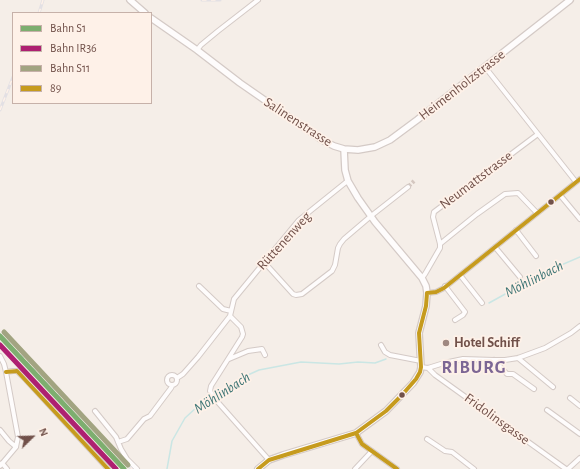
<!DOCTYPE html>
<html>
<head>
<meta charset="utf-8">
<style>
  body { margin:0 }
  #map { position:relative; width:580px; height:469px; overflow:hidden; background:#f5eee8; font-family:"Alegreya Sans",sans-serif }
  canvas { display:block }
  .legend { position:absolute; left:12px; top:12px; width:140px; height:92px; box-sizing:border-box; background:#fef1e8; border:1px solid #c6b1a9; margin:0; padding:5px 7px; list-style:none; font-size:12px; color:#71514a }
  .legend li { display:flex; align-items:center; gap:8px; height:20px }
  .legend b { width:20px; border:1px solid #c6b1a9 }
  .north { position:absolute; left:12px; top:417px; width:40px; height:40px; -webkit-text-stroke:3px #fef1e8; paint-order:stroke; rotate:67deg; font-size:11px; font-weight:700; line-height:16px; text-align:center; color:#71514a }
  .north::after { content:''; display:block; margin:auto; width:14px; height:18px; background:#71514a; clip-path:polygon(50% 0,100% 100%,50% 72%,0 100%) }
</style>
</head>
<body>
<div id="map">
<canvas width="580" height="469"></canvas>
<ul class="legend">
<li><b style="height:5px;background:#7dae6f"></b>Bahn S1</li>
<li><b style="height:5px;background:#ae2071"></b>Bahn IR36</li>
<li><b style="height:5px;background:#a2a481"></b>Bahn S11</li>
<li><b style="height:5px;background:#c69b1e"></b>89</li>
</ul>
<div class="north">N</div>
</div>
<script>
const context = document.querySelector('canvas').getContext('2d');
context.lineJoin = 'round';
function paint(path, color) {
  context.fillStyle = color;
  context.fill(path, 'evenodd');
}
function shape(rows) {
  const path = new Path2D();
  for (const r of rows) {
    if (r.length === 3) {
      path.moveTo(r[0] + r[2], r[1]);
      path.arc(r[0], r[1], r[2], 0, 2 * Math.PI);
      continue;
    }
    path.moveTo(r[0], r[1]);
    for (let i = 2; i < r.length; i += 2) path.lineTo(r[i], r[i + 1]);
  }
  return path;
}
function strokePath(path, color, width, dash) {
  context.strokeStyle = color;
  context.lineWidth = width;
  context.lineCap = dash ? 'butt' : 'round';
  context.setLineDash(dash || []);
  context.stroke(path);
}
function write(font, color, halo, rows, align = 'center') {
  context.font = font + ' "Alegreya Sans",sans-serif';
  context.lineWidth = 3.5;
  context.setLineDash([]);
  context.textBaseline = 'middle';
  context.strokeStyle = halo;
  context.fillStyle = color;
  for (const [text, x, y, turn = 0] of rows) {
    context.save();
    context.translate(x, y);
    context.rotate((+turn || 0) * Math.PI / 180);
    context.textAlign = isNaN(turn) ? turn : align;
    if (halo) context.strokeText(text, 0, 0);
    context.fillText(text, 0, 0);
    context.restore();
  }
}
const green = shape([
  [25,373,47,396,116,469,111,469,54,406]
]);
const stream = shape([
  [489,303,545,272,580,257],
  [167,469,172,441,185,418,197,407,239,379,259,370,301,362,339,364,358,362,375,363,386,359]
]);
const minorTunnel = shape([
  [408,187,414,181]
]);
const minor = shape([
  [197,50,201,45,218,31,258,0],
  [485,67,576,182],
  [560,195,580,219],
  [516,230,536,256],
  [440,244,477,214,505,194,518,193,537,213],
  [495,247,520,277],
  [264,262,293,294,296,295,302,294,332,271,335,265,338,248,340,244,344,239,371,216,408,187],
  [460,275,482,303],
  [422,278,425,274,440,248,440,244,433,217,434,212,538,134],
  [199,286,223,309,231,311],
  [445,286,465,312,463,315,455,320],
  [427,293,436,292,444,288,580,179],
  [381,345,385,352,390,355,421,361],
  [0,356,4,364,6,372,18,437,16,447,0,466],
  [518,358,553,387],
  [229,359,248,351,262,349,265,355],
  [494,360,507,374,513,374,534,389],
  [421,367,428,368,444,363,463,359,494,360,505,360,518,358,545,348,571,333,580,326],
  [428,368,435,375,566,469],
  [6,372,13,371,17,371,26,380,108,469],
  [172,380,5],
  [177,378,183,374,198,357,230,316],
  [570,398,580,406],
  [547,410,580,434],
  [95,411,116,437,121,449,127,459,137,469],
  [0,430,9,441,16,447],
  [356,433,362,444,397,469],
  [427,439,445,451,452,452,474,469],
  [118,442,127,439,144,419,150,416,171,388,172,386],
  [269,460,215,399,210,391,211,386,242,337,243,334,241,327,230,316,234,299,299,220,345,183,348,181],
  [2,463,7,469],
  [355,469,372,451],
  [568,469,580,458]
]);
const tertiary = shape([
  [130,0,145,13],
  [151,18,197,50,240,83,322,140,334,146,344,149,358,150,375,147,390,140,417,120,570,0],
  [258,469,269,460,283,455,356,433,386,411,413,383,420,372,421,367,419,333,426,306,427,293,426,286,422,278,375,222,358,198,348,181,345,170,344,149]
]);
const rail = shape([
  [202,0,220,0],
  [39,13,43,0],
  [0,110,13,77],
  [18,351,48,384,89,423,132,469]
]);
const bus1 = shape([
  [427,293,436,292,444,288,580,179],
  [6,372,17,371,108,469],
  [356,433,362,444,397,469],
  [258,469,269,460,356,433,386,411,402,395,416,379,420,372,421,367,419,333,426,306,427,293]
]);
const rail1 = shape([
  [0,336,124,469]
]);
const rail2 = shape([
  [0,345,116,469]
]);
const rail3 = shape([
  [4,332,128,465]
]);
const markers = [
  [551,202,3.5,"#71514a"],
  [446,343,4,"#9f8881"],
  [402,395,3.5,"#71514a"]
];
const streetNames = [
  ["Heimenholzstrasse",462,85,-38],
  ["Salinenstrasse",298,122,33],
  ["Neumattstrasse",476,180,-37],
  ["Rüttenenweg",284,241,-48],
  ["Fridolinsgasse",497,419,36]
];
const poiNames = [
  ["Hotel Schiff",454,343]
];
const waterNames = [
  ["Möhlinbach",534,279,-27],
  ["Möhlinbach",222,393,-33]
];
const districtNames = [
  ["RIBURG",474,368]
];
paint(green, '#e5ead3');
strokePath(stream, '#cae6e4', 1.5);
strokePath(minorTunnel, '#d4c7c0', 4, [4, 2]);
strokePath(minor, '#d4cac6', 6);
strokePath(tertiary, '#d4cac6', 8);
strokePath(minor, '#fefcfc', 4);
strokePath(tertiary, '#fefcfc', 5.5);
strokePath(rail, '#e3e0e4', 3);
strokePath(rail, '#fef1e8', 1.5, [4.5]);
strokePath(bus1, '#c69b1e', 4);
strokePath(rail1, '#7dae6f', 5);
strokePath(rail2, '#ae2071', 5);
strokePath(rail3, '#a2a481', 5);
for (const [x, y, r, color] of markers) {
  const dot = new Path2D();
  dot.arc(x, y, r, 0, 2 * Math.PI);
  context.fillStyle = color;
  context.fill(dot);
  strokePath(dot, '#fef1e8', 1.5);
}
write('14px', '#71514a', '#fef1e8', streetNames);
write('bold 14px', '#71514a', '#fef1e8', poiNames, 'left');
write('italic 15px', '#3f7676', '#fef1e8', waterNames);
context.letterSpacing = '1px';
write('bold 18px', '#7c6694', '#fef1e8', districtNames);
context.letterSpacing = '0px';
</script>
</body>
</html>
